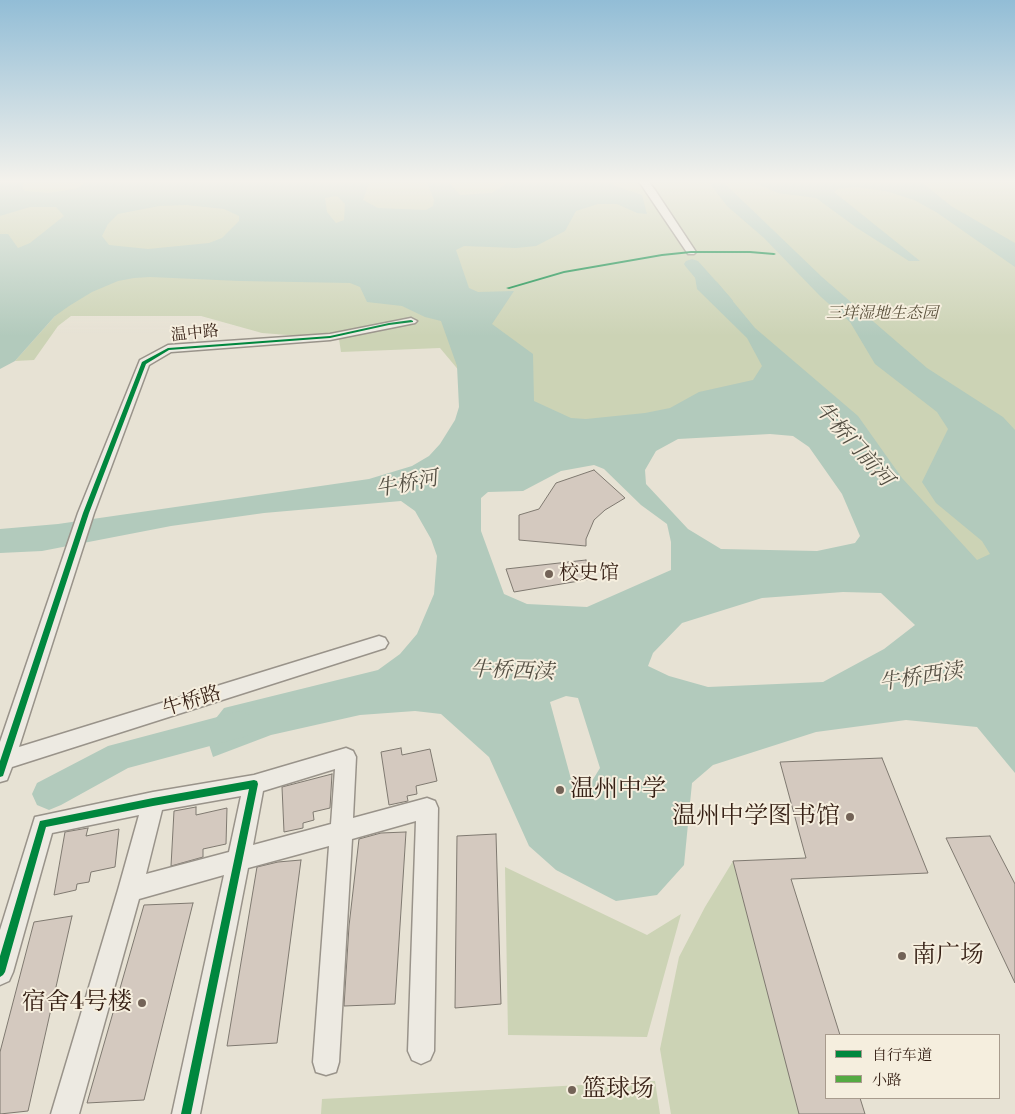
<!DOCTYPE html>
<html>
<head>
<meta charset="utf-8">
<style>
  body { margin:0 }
  #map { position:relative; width:1015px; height:1114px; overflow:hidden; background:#e7e2d4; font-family:"Libre Bodoni","Noto Serif SC",serif }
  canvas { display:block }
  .legend { position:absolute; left:825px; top:1034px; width:175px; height:65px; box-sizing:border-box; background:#f5eede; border:1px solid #a89b8d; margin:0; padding:6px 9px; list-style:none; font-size:15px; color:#351f14 }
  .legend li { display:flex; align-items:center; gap:10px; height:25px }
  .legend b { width:25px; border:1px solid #a89b8d }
</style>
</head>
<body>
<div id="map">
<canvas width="1015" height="1114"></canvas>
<ul class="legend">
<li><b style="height:6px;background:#00873e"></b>自行车道</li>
<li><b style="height:6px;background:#54aa42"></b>小路</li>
</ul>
</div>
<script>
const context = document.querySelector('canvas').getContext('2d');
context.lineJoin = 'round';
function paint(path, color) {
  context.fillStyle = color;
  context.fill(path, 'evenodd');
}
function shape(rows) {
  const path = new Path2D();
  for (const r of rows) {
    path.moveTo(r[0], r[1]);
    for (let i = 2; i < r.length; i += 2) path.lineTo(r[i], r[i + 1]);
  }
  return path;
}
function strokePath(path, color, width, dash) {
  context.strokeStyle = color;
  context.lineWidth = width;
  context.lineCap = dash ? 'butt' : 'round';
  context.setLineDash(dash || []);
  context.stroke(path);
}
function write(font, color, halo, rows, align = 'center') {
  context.font = font + ' "Libre Bodoni","Noto Serif SC",serif';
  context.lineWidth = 4;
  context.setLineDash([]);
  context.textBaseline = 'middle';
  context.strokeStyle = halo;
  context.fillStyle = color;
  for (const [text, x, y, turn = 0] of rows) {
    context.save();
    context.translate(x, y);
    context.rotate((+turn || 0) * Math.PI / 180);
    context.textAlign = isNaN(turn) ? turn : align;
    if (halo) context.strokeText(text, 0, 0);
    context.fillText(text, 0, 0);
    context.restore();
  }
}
const green = shape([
  [0,180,1015,180,1015,666,794,415,528,453,440,348,341,352,339,339,262,333,201,316,71,316,58,326,34,360,15,361,55,316,0,335],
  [733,861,801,1114,671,1114,660,1049,679,957,705,907],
  [505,867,647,935,681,914,647,1037,508,1035],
  [655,1081,660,1114,321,1114,322,1099]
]);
const water = shape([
  [3,180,24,180,22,188,25,191,48,193,75,189,91,180,370,180,363,200,378,208,426,210,433,206,434,200,426,180,447,180,460,195,492,193,512,180,607,180,618,187,642,195,647,214,637,213,617,204,598,204,576,211,565,231,536,246,516,248,464,246,456,250,469,288,478,292,514,291,492,324,533,354,534,401,571,418,586,419,645,413,670,408,699,392,753,380,762,366,747,338,697,289,695,277,703,274,717,282,755,328,858,416,902,478,977,560,990,554,982,541,936,503,922,482,948,429,937,412,875,364,850,322,821,297,764,238,727,206,707,180,721,180,822,277,927,368,1003,417,1015,430,1015,773,977,727,906,720,816,732,713,765,692,783,684,865,657,895,616,901,556,870,529,846,489,757,441,714,415,711,360,715,271,735,213,757,205,732,224,708,378,670,400,654,417,634,434,594,437,556,431,539,415,511,401,501,264,513,171,526,42,551,0,553,0,529,58,524,369,479,412,466,429,456,440,444,455,420,459,407,457,366,441,321,425,317,402,306,367,302,360,287,350,283,240,281,150,277,134,278,118,281,92,292,69,306,55,316,15,361,0,369,0,234,8,234,18,248,30,243,64,216,56,207,30,207,0,216,0,183],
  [337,196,345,204,344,220,336,223,327,212,325,198],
  [186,205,224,209,239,216,239,221,222,238,209,243,148,249,109,245,102,236,108,224,118,214,159,206],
  [770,434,793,436,809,447,842,494,860,536,855,543,817,551,721,549,688,529,646,484,645,470,656,451,678,439],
  [594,465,604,469,641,505,667,524,671,542,671,570,587,607,527,604,504,594,481,531,481,498,488,492,523,491,561,471],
  [843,592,881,593,915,625,884,649,823,682,708,687,669,676,648,666,653,653,682,623,762,598],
  [566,696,578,698,600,768,589,786,571,779,550,702],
  [748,180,919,180,951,206,1015,243,1015,267,936,212,914,200,886,191,854,187,838,189,834,192,920,261,909,261,857,228,816,198,778,193]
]);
const river = shape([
  [692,259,698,261,730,297,733,301,730,305,724,306,718,305,686,267,684,264,686,261,692,259],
  [240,711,251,715,256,725,251,735,128,768,61,805,49,810,37,805,32,794,37,783,108,746,240,711]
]);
const building = shape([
  [594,470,625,498,605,510,594,520,586,539,586,546,519,540,519,515,539,509,556,483,594,470],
  [586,560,591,579,514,592,506,569,586,560],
  [401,748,402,755,430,749,437,781,416,786,417,794,407,796,408,801,389,805,381,752,401,748],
  [882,758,928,873,791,879,840,1035,826,1035,826,1098,860,1098,865,1114,799,1114,733,861,806,858,780,762,882,758],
  [332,774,330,808,313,812,314,820,303,823,303,828,284,832,282,787,332,774],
  [196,807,196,815,227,808,226,844,203,849,203,857,171,866,174,811,196,807],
  [88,828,86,836,119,829,115,867,91,872,89,882,77,884,76,890,54,895,65,832,88,828],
  [406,832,395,1004,344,1006,349,926,359,839,381,833,406,832],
  [496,834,501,1004,455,1008,457,836,496,834],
  [990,836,1015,884,1015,983,946,838,990,836],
  [301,860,277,1043,227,1046,257,867,278,862,301,860],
  [193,903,144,1100,87,1103,144,905,193,903],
  [72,916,28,1111,0,1114,0,1052,34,922,72,916]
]);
const minor = shape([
  [638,180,647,180,655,190,696,252,694,254,688,254,638,180],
  [411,318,417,321,415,323,330,340,171,352,149,365,94,513,19,747,379,636,385,638,388,643,385,648,12,767,7,780,0,782,0,742,78,513,140,360,168,345,330,334,411,318],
  [346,748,353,751,356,757,353,818,427,798,435,801,438,808,434,1051,430,1060,421,1064,412,1060,408,1051,416,821,352,839,339,1062,336,1072,326,1075,316,1072,313,1062,329,846,248,868,200,1114,172,1114,224,875,139,899,79,1114,51,1114,118,890,139,815,52,833,13,972,9,981,0,985,0,930,35,817,153,792,254,775,346,748],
  [335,769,331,824,253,845,263,791,335,769],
  [241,796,229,852,146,874,162,810,241,796]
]);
const cycleway = shape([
  [691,251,750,251,774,253,776,254,774,255,750,253,691,253,662,256,564,273,509,289,506,288,564,271,662,254,691,251],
  [411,320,413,321,413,322,389,325,330,338,169,350,146,364,89,513,4,773,3,776,0,777,0,761,83,513,142,362,168,348,330,336,389,323,411,320],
  [254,780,257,781,258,784,191,1114,181,1114,249,789,153,806,46,827,5,972,3,975,0,977,0,956,40,821,153,798,254,780]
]);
const markers = [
  [549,574,5,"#736357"],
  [560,790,5,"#736357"],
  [850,817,5,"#736357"],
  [902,956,5,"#736357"],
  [142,1003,5,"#736357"],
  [572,1090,5,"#736357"]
];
const farParknames = [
  ["三垟湿地生态园",882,314]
];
const farStreetnames = [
  ["温中路",195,334,-6]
];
const poiNames = [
  ["校史馆",559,574]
];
const streetNames = [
  ["牛桥路",192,702,-17]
];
const waterNames = [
  ["牛桥门前河",853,445,48],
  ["牛桥河",407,485,-11],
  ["牛桥西渎",512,672,2],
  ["牛桥西渎",921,678,-9]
];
const nearPoinames = [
  ["温州中学",570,790],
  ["温州中学图书馆",840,817,"right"],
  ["南广场",912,956],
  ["宿舍4号楼",132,1003,"right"],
  ["篮球场",582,1090]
];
paint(green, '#ccd3b5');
paint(water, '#b2cabc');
paint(river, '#b2cabc');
paint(building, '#d4c9bf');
strokePath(building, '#7f7970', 1);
strokePath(minor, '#99938a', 3);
paint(minor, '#edeae2');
paint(cycleway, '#00873e');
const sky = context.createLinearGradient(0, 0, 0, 336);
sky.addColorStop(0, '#92bdd6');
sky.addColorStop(0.54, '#f4f2ec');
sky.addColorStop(1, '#f4f2ec00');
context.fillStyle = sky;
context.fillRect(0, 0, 1015, 336);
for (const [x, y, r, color] of markers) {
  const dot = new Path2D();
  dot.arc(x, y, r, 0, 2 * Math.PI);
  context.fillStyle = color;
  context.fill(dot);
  strokePath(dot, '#f5eede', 2);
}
write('italic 16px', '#5b513c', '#f5eede', farParknames);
write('16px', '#351f14', '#f5eede', farStreetnames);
write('20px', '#351f14', '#f5eede', poiNames, 'left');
write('20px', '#351f14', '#f5eede', streetNames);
write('italic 21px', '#544f43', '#f5eede', waterNames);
write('24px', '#351f14', '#f5eede', nearPoinames, 'left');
</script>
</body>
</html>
